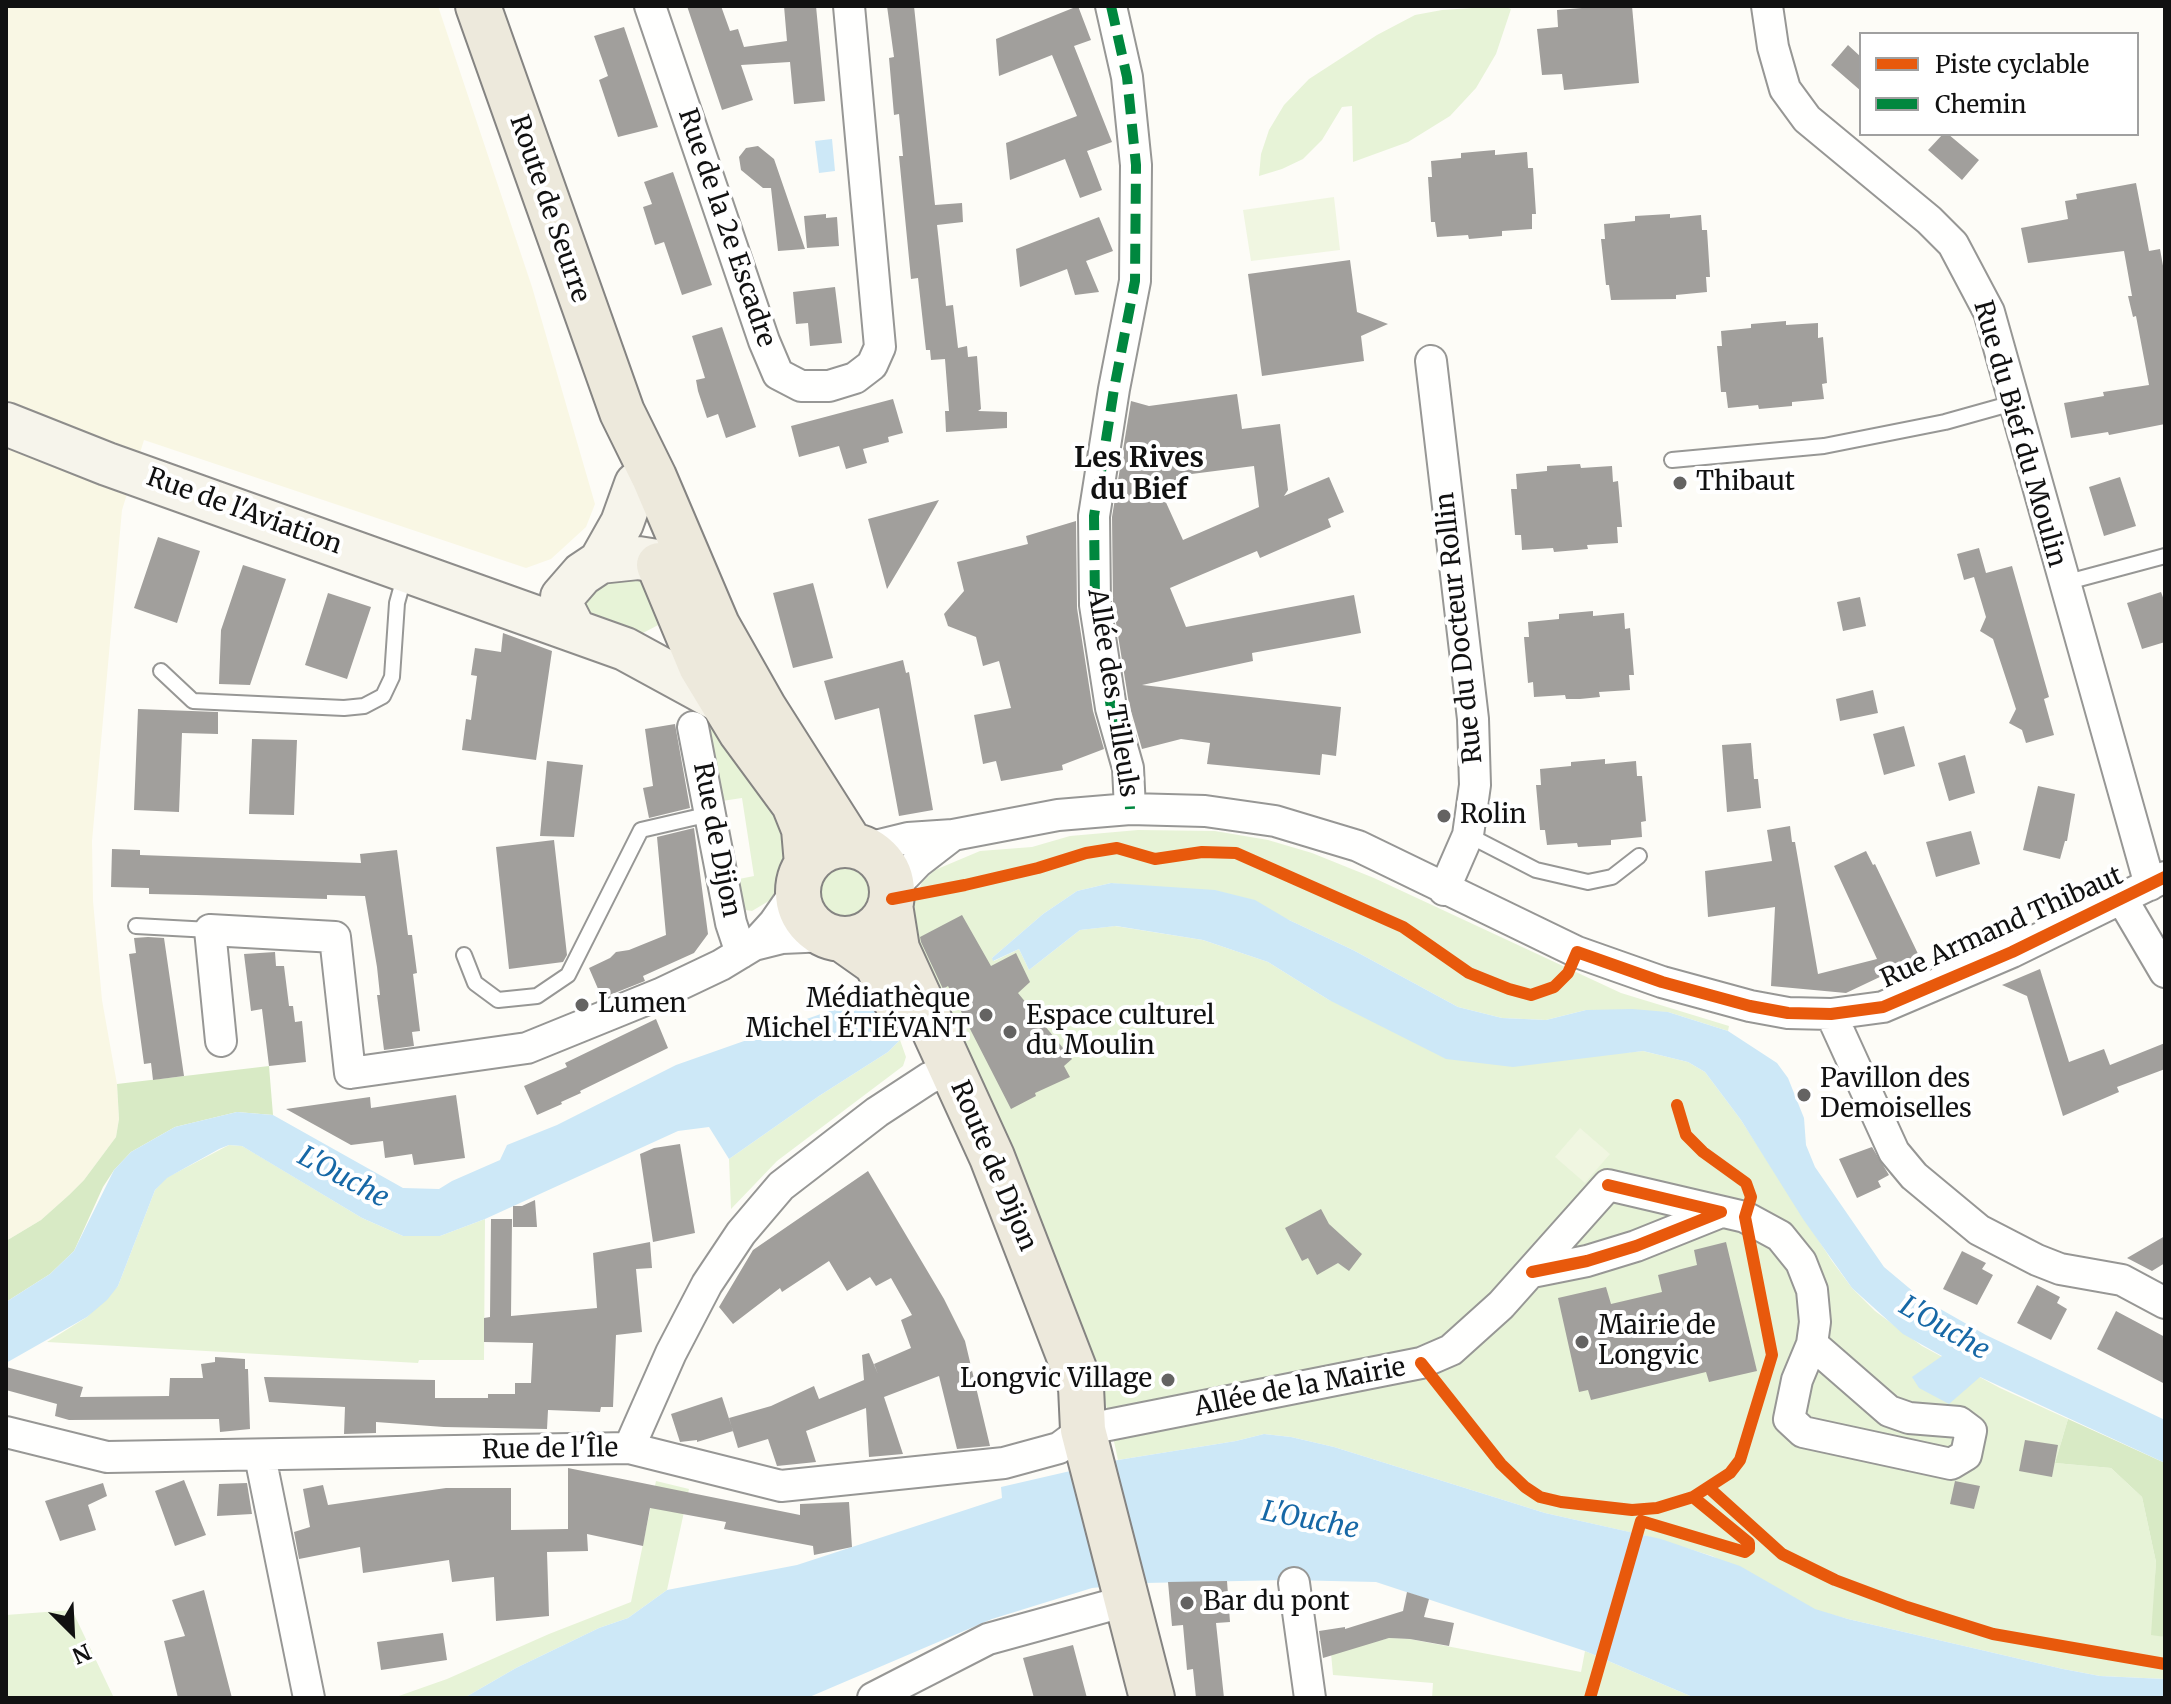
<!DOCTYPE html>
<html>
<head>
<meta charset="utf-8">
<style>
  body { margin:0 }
  #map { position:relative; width:2171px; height:1704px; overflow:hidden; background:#fdfcf7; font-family:Merriweather,serif }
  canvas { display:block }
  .frame { position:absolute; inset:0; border:8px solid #111; pointer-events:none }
  .legend { position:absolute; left:1859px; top:32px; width:280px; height:104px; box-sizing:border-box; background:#fff; border:2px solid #a0a0a0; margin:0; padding:10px 14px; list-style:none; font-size:24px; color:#111 }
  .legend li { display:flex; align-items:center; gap:16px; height:40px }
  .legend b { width:40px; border:2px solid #a0a0a0 }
  .north { position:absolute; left:32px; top:1592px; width:80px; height:80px; -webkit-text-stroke:6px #fff; paint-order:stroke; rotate:156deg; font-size:22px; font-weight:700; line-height:32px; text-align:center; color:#111 }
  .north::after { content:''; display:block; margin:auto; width:28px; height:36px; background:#111; clip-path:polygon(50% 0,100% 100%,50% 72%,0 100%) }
</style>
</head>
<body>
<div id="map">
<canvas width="2171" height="1704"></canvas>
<div class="frame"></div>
<ul class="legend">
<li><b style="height:10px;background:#e8590c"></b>Piste cyclable</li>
<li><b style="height:10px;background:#00873e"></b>Chemin</li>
</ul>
<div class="north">N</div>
</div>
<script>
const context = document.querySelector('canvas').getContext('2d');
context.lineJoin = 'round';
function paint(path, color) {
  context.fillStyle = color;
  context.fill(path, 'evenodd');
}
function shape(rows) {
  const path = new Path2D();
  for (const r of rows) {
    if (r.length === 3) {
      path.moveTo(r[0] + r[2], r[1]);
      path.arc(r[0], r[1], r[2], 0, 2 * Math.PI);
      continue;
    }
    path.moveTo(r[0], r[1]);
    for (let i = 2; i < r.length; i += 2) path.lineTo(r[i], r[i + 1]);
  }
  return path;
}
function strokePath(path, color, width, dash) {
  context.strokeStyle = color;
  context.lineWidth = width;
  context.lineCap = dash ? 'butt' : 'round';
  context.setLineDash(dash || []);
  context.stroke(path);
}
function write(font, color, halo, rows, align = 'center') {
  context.font = font + ' Merriweather,serif';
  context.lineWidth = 8;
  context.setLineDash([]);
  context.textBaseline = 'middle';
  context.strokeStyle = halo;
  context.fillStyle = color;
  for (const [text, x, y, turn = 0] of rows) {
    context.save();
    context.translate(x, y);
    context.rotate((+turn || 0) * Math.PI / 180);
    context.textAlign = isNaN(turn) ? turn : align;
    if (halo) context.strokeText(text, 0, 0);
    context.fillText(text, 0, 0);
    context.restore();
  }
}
const farmland = shape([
  [6,6,438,6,532,287,595,504,586,527,551,559,526,568,144,440,122,510,92,841,93,901,102,1000,117,1084,119,1119,116,1137,84,1180,69,1195,41,1220,6,1241]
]);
const green = shape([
  [1503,6,1511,9,1496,54,1476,88,1450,116,1408,142,1353,162,1352,106,1342,107,1322,140,1303,159,1282,169,1259,176,1261,154,1269,130,1284,105,1309,79,1377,35,1415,15,1442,10],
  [640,574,664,622,641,634,591,622,582,600,602,580],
  [707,718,789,811,792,857,784,873,781,888,777,896,752,911,745,910,739,903,734,880,754,876,742,798,722,801],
  [1138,830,1215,831,1268,840,1312,853,1374,878,1621,993,1729,1026,1728,1031,1668,1012,1586,1010,1546,1020,1502,1018,1458,1007,1353,950,1289,920,1158,888,1111,883,1077,891,1043,914,992,958,994,961,1019,949,1029,970,1080,930,1115,926,1203,940,1268,962,1329,1000,1600,1055,1643,1051,1688,1062,1705,1072,1741,1120,1832,1261,1852,1288,1875,1311,1922,1346,2000,1388,2068,1419,2055,1463,2111,1468,2142,1497,2156,1562,2152,1634,2165,1637,2165,1679,2100,1676,2063,1669,1848,1619,1815,1610,1712,1556,1647,1536,1545,1513,1334,1447,1291,1437,1264,1434,1236,1441,1118,1460,1102,1386,908,932,909,916,922,882,935,870,980,851,1032,847,1070,836],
  [844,893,28],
  [900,1040,906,1057,903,1066,777,1161,731,1209,729,1159,819,1096,888,1052],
  [229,1145,242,1146,254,1153,362,1218,403,1236,440,1236,485,1219,484,1360,419,1360,418,1363,47,1342,87,1317,118,1286,155,1190,166,1178],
  [656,1481,689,1489,667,1590,628,1618,599,1628,516,1668,464,1698,393,1698,447,1679,549,1634,631,1602],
  [72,1610,114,1698,6,1698,6,1615],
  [1389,1638,1410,1639,1581,1672,1585,1651,1695,1698,1432,1698,1433,1683,1333,1675,1331,1653]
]);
const forest = shape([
  [269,1066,273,1115,237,1112,175,1127,131,1152,114,1170,103,1187,74,1251,50,1274,6,1302,6,1241,41,1220,69,1195,84,1180,116,1137,119,1119,117,1084],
  [2068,1419,2165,1463,2165,1637,2151,1635,2156,1562,2142,1497,2111,1468,2055,1463]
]);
const pitch = shape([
  [1334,197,1340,250,1251,261,1243,210],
  [1580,1128,1610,1154,1585,1183,1555,1157]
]);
const water = shape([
  [832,139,835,171,819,173,815,141],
  [1111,883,1215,890,1255,900,1289,920,1353,950,1458,1007,1502,1018,1546,1020,1586,1010,1632,1009,1668,1012,1728,1031,1777,1063,1788,1078,1804,1118,1806,1145,1815,1167,1884,1267,1921,1298,1986,1335,2165,1420,2165,1463,1980,1377,1949,1404,1919,1388,1912,1377,1942,1356,1903,1334,1852,1288,1803,1219,1741,1120,1705,1072,1688,1062,1643,1051,1513,1067,1446,1059,1329,1000,1268,962,1203,940,1116,926,1080,930,1029,970,1019,949,993,961,992,958,1043,914,1077,891],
  [869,997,884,1000,900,1040,888,1052,819,1096,729,1159,709,1127,678,1131,485,1219,440,1236,403,1236,362,1218,242,1146,229,1145,219,1149,167,1178,155,1190,118,1286,107,1300,87,1317,6,1363,6,1302,50,1274,74,1251,114,1170,131,1152,175,1127,237,1112,273,1115,403,1188,439,1189,452,1181,500,1160,507,1145,557,1125,676,1065],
  [1264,1434,1291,1437,1334,1447,1545,1513,1661,1539,1740,1566,1815,1609,1848,1619,2063,1669,2100,1676,2165,1679,2165,1698,1695,1698,1585,1651,1376,1582,1287,1580,1145,1583,1092,1588,992,1619,807,1698,464,1698,516,1668,599,1628,628,1618,667,1590,797,1565,1002,1498,1001,1487,1118,1460,1236,1441]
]);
const building = shape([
  [687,6,721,6,730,31,738,29,744,47,787,41,784,6,816,6,825,101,794,104,790,62,741,65,753,100,722,110],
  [887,6,914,6,935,205,962,203,963,222,937,225,946,306,953,305,958,348,967,346,968,357,977,356,981,409,978,411,1007,412,1007,428,946,432,945,411,949,411,945,359,931,360,930,350,926,350,918,278,911,279,899,156,903,156,899,114,894,115,889,58,894,57],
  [1078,6,1091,40,1074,46,1112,142,1087,151,1102,190,1080,198,1065,159,1010,180,1006,143,1077,116,1052,55,999,76,996,39],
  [1607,6,1632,6,1639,83,1564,90,1562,74,1542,75,1537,29,1558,27,1557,10],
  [624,27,658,127,618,137,599,80,608,76,594,36],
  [1848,45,1861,57,1861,91,1831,65],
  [1943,134,1948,134,1979,160,1962,180,1928,150],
  [758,146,774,159,805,249,778,251,771,188,763,188,741,170,739,157,746,148],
  [1495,150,1495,155,1527,152,1528,168,1533,168,1536,214,1532,214,1532,229,1502,231,1502,236,1469,239,1468,235,1437,237,1435,222,1431,222,1428,177,1432,177,1431,161,1461,158,1461,153],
  [673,172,712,285,682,295,664,242,655,245,643,207,652,204,644,182],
  [2136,183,2149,251,2160,249,2165,277,2165,424,2109,435,2108,432,2071,438,2064,403,2104,396,2103,392,2149,385,2136,316,2133,317,2128,296,2132,296,2124,251,2028,263,2021,228,2068,219,2065,201,2077,199,2076,194],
  [826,214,826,218,837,217,839,246,807,248,804,216],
  [1670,214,1670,218,1701,215,1702,230,1707,230,1710,277,1706,277,1707,292,1676,295,1676,299,1611,300,1609,285,1606,285,1601,239,1605,239,1604,224,1635,221,1635,216],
  [1099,217,1113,251,1086,261,1099,292,1075,295,1067,269,1020,287,1016,249],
  [1350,260,1357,312,1388,324,1361,336,1364,361,1262,376,1248,274],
  [835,287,842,343,810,346,808,323,796,324,793,292],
  [1786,321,1786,325,1818,323,1818,338,1823,337,1827,383,1822,384,1824,399,1792,402,1792,406,1759,409,1758,405,1728,408,1726,392,1721,392,1717,346,1722,346,1721,331,1751,328,1751,324],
  [722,327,756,427,726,438,718,414,707,418,698,391,696,380,705,378,692,336],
  [1237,394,1242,429,1280,424,1288,490,1284,496,1329,477,1344,512,1328,519,1331,527,1260,558,1257,551,1170,588,1186,627,1354,595,1361,633,1252,653,1253,661,1142,685,1341,707,1336,756,1322,754,1320,775,1207,764,1210,743,1181,739,1142,749,1129,704,1113,604,1112,517,1131,401,1149,406],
  [1254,466,1259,507,1183,540,1159,487,1177,485,1176,476],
  [893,399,903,433,888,437,889,442,863,449,867,463,846,469,839,446,799,457,791,426],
  [1580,464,1581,468,1612,466,1613,482,1618,481,1622,527,1617,527,1618,543,1587,545,1588,549,1577,550,1554,552,1553,548,1522,550,1521,535,1515,535,1511,489,1517,489,1516,474,1547,471,1547,466],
  [2120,477,2136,526,2104,536,2089,487],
  [939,500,915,542,887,589,868,519],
  [1076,521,1077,608,1093,711,1104,749,1062,765,1063,770,1001,781,996,761,983,764,974,715,1011,708,999,661,983,666,976,637,948,626,944,614,964,591,957,562,1028,544,1026,536],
  [158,537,200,551,177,623,134,608],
  [1979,548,1986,573,2012,566,2049,697,2044,699,2054,735,2026,743,2022,730,2009,723,2016,709,1993,639,1980,631,1986,617,1974,577,1964,580,1957,554],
  [243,565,286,579,250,685,219,684,221,630],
  [813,583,833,658,793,668,773,593],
  [2161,592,2165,603,2165,642,2142,649,2127,603],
  [328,593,371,607,347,679,305,665],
  [1860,597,1866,626,1843,631,1837,602],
  [1593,611,1593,616,1624,613,1625,629,1630,628,1634,675,1629,675,1630,690,1599,692,1600,697,1580,699,1566,699,1565,695,1534,697,1533,682,1528,683,1524,637,1529,637,1528,622,1559,619,1559,614],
  [503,633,552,651,536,760,462,750,466,719,471,720,477,676,471,675,475,648,501,652],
  [903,660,906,673,909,672,933,810,899,816,879,708,835,720,824,681],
  [1873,690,1878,713,1840,721,1836,699],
  [138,709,218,712,218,734,182,733,179,812,134,810],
  [675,724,690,808,649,818,643,788,653,786,645,729],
  [1904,726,1915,766,1884,775,1873,734],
  [252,739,297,740,294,815,249,814],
  [1751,743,1754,779,1758,779,1761,808,1727,812,1722,745],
  [1965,755,1975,793,1949,801,1938,763],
  [1605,759,1605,764,1636,761,1637,776,1642,776,1646,821,1641,822,1642,837,1611,840,1611,845,1578,847,1577,843,1547,845,1545,830,1540,830,1536,785,1541,785,1540,769,1571,766,1571,762],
  [547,761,583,765,574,837,540,836],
  [2038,786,2075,794,2067,841,2065,841,2060,859,2023,850],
  [1790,826,1792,842,1795,842,1818,974,1877,959,1834,866,1866,851,1873,865,1875,864,1920,958,1846,993,1771,986,1775,907,1708,917,1705,871,1772,861,1767,830],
  [694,828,708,934,694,953,643,976,645,981,602,998,589,968,610,958,616,952,629,950,666,935,657,837],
  [1971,831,1980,864,1936,877,1926,842],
  [554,840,567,955,563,962,509,969,496,847],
  [112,849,140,850,140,855,361,863,360,854,397,850,408,935,412,935,417,973,413,974,420,1031,412,1032,414,1046,384,1050,377,995,380,995,377,967,365,896,327,895,327,899,196,895,149,894,149,888,111,887],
  [962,915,991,966,1016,953,1030,982,1018,993,1072,1059,1064,1066,1070,1077,1035,1093,1036,1096,1011,1109,948,986,943,989,921,942,920,937],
  [148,937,164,938,184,1076,153,1080,151,1063,144,1064,129,954,136,953,134,938],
  [275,952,276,966,284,966,289,1006,293,1006,295,1022,302,1021,306,1062,269,1066,262,1009,251,1011,244,954],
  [2040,969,2069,1062,2104,1049,2110,1065,2165,1043,2165,1069,2117,1087,2119,1092,2063,1116,2027,996,2002,985],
  [656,1019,668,1048,580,1091,581,1093,561,1102,562,1104,537,1115,524,1086,567,1067,565,1063],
  [456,1095,465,1158,414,1165,412,1154,385,1158,383,1141,351,1145,286,1109,370,1097,371,1108],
  [680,1144,695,1233,653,1242,640,1154,654,1148],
  [1872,1147,1889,1175,1878,1181,1881,1187,1857,1198,1839,1159],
  [868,1171,944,1299,965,1341,990,1446,957,1449,939,1376,884,1397,903,1454,869,1457,866,1408,806,1431,816,1462,777,1466,768,1439,738,1448,729,1418,771,1406,814,1386,819,1399,864,1380,862,1355,869,1353,878,1374,874,1364,911,1348,901,1320,912,1315,891,1278,876,1286,870,1277,847,1291,829,1261,782,1292,780,1288,733,1324,719,1307,753,1250],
  [535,1200,537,1227,513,1227,513,1206,522,1206],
  [1321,1209,1329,1224,1362,1254,1349,1271,1338,1263,1317,1275,1308,1258,1302,1261,1285,1228],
  [491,1219,512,1219,511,1316,597,1308,593,1253,650,1242,652,1268,636,1269,642,1332,616,1335,613,1407,601,1407,600,1412,548,1410,547,1429,444,1427,376,1422,376,1433,344,1434,345,1407,269,1402,264,1377,435,1380,435,1398,488,1398,488,1394,515,1394,515,1383,531,1383,533,1343,484,1342,484,1318,490,1317],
  [2165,1236,2165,1263,2152,1271,2127,1258],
  [1726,1242,1757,1371,1709,1382,1706,1372,1591,1400,1588,1390,1579,1392,1558,1298,1606,1287,1611,1304,1662,1292,1658,1275,1697,1265,1694,1250],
  [1962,1251,1986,1263,1982,1269,1993,1275,1977,1305,1943,1289],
  [2037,1285,2060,1297,2057,1303,2067,1309,2051,1340,2017,1323],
  [2116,1311,2165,1337,2165,1384,2097,1349],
  [215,1357,245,1359,245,1369,248,1369,250,1429,220,1432,219,1419,69,1420,55,1416,57,1404,6,1390,6,1367,83,1387,80,1397,169,1396,170,1378,203,1378,201,1364,215,1362],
  [722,1397,733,1431,697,1442,697,1440,680,1442,671,1414],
  [2025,1440,2058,1445,2052,1477,2019,1471],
  [568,1468,800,1515,800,1504,849,1502,852,1547,814,1555,813,1546,724,1529,726,1522,650,1508,643,1546,587,1534,588,1551,547,1552,549,1616,496,1621,494,1577,452,1582,449,1560,363,1573,360,1547,299,1559,294,1532,310,1527,303,1489,323,1485,328,1505,446,1488,511,1488,511,1530,568,1529],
  [184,1480,206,1535,175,1546,155,1491],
  [1955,1481,1980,1486,1974,1509,1950,1504],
  [103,1483,107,1496,88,1505,96,1530,60,1541,45,1501],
  [247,1483,252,1514,217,1516,219,1484],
  [1227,1581,1230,1622,1216,1623,1224,1698,1196,1698,1193,1669,1187,1670,1183,1625,1172,1626,1168,1582],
  [204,1590,232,1698,178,1698,164,1641,185,1636,172,1600],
  [1407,1592,1429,1599,1424,1617,1454,1623,1449,1646,1410,1639,1389,1638,1323,1658,1319,1631,1345,1627,1345,1629,1403,1611],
  [443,1633,447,1660,381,1670,377,1642],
  [1073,1645,1087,1698,1034,1698,1023,1658]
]);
const lane = shape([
  [1672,460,1824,446,1945,422,2013,403],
  [2064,583,2165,556],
  [161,671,193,701,344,708,364,706,383,696,392,677,397,603,405,574],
  [1468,835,1536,870,1588,882,1612,877,1639,856],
  [136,926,210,930],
  [464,955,475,983,498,1000,537,996,568,975,641,830,710,814]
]);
const street = shape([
  [650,6,764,341,778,374,801,386,829,386,855,378,872,365,880,347,849,6],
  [1111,6,1127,77,1136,165,1135,281,1114,389,1094,516,1095,605,1111,708,1128,768,1130,809],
  [1767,6,1773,47,1785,89,1807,119,1929,220,1953,244,1989,312,2150,885],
  [1431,361,1473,719,1475,785,1468,835,1444,890],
  [693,727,731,923,741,953],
  [863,849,908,838,953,835,1058,815,1130,809,1205,811,1275,821,1358,846,1577,952,1662,982,1750,1006,1788,1013,1831,1014,1883,1007,2012,952,2165,877],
  [892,889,918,862,953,835],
  [2122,899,2165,972],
  [754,945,782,938,827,936],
  [1831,1014,1894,1152,1914,1176,1979,1230,2037,1260,2060,1269,2122,1280,2165,1303],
  [221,1041,210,930,335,937,350,1073,527,1048,660,994,721,965,754,945,774,923,797,890],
  [1532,1272,1587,1261,1636,1246,1721,1212],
  [6,1432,107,1457,629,1448,781,1486,1004,1463,1059,1448,1083,1430,1421,1363,1451,1350,1501,1305,1608,1185,1745,1217,1780,1236,1801,1262,1812,1290,1815,1322,1812,1344,1797,1380,1789,1419,1803,1432,1951,1464,1966,1455,1971,1431,1959,1422,1909,1418,1889,1411,1812,1344],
  [629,1448,671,1353,707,1284,741,1233,781,1186,877,1112,929,1078,952,1070],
  [260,1456,309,1698],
  [1294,1583,1310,1698],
  [873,1698,988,1639,1126,1601]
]);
const secondary = shape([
  [6,424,107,464,625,649,724,703],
  [600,562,622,523,636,484],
  [575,631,562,606,562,597,582,574,600,562,638,558,670,563,694,574]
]);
const primary = shape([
  [478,6,622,412,654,477,717,625,764,708,851,845],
  [659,565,701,666,741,732,794,804,804,829,807,864],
  [845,892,47],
  [890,905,897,949,992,1157,1081,1387,1083,1430,1152,1698],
  [842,939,876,963,898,1005]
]);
const quiet = shape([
  [1111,6,1127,77,1136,165,1135,281,1114,389,1094,516,1095,605,1111,708,1128,768,1130,809]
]);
const cycleway = shape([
  [892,899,965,885,1038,868,1086,853,1117,848,1155,859,1202,852,1236,853,1403,927,1469,973,1509,989,1531,995,1554,987,1568,973,1577,952,1662,982,1750,1006,1788,1013,1831,1014,1883,1007,2012,952,2165,877],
  [1608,1185,1721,1212],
  [1532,1272,1587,1261,1636,1246,1721,1212],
  [1421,1363,1501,1464,1525,1487,1540,1497,1561,1502,1632,1510,1657,1508,1693,1497,1730,1473,1740,1460,1772,1355,1745,1217,1751,1197,1746,1183,1703,1152,1686,1135,1677,1105],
  [1709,1488,1782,1554,1835,1580,1907,1607,1993,1634,2165,1664],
  [1590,1698,1641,1521,1745,1552,1749,1549,1749,1543,1693,1497]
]);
const markers = [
  [1680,483,8,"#646362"],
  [1444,816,8,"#646362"],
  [582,1005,8,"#646362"],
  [986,1015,8,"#646362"],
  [1010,1032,8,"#646362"],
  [1804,1095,8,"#646362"],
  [1582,1342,8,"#646362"],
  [1168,1380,8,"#646362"],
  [1187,1603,8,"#646362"]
];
const streetNames = [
  ["Route de Seurre",549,209,71],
  ["Rue de la 2e Escadre",726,228,71],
  ["Rue du Bief du Moulin",2019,434,74],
  ["Rue de l'Aviation",244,512,20],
  ["Rue du Docteur Rollin",1460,628,-96],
  ["Allée des Tilleuls",1112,693,81],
  ["Rue de Dijon",716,840,79],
  ["Rue Armand Thibaut",2002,928,-24],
  ["Route de Dijon",993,1166,67],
  ["Allée de la Mairie",1300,1388,-11],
  ["Rue de l'Île",550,1450,-1]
];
const poiNames = [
  ["Thibaut",1696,483],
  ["Rolin",1460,816],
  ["Médiathèque",970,1000,"right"],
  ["Michel ÉTIÉVANT",970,1030,"right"],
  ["Lumen",598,1005],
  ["Espace culturel",1026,1017],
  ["du Moulin",1026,1047],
  ["Pavillon des",1820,1080],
  ["Demoiselles",1820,1110],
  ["Mairie de",1598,1327],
  ["Longvic",1598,1357],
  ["Longvic Village",1152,1380,"right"],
  ["Bar du pont",1203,1603]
];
const neighbourhoodNames = [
  ["Les Rives",1139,459],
  ["du Bief",1139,491]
];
const waterNames = [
  ["L'Ouche",343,1178,28],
  ["L'Ouche",1944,1329,30],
  ["L'Ouche",1310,1521,11]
];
paint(farmland, '#f9f7e4');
paint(green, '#e7f3d7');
paint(forest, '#d8eac5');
paint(pitch, '#f0f6e1');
paint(water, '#cde8f7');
paint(building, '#a19f9c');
strokePath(lane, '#979795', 18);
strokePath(street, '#979795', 34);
strokePath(secondary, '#8e8d8b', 46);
strokePath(primary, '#858482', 48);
strokePath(lane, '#fffffe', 14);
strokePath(street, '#fffffe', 30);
strokePath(secondary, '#f6f4eb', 42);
strokePath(primary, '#ede9dc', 44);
strokePath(quiet, '#00873e', 10, [20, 10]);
strokePath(cycleway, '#e8590c', 12);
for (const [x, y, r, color] of markers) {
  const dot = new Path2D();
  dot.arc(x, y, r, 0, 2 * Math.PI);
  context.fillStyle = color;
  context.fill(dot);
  strokePath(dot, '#fff', 3);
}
write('26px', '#111', '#fff', streetNames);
write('26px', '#111', '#fff', poiNames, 'left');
write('bold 28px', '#111', '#fff', neighbourhoodNames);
write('italic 28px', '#1768a6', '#fff', waterNames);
</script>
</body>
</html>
